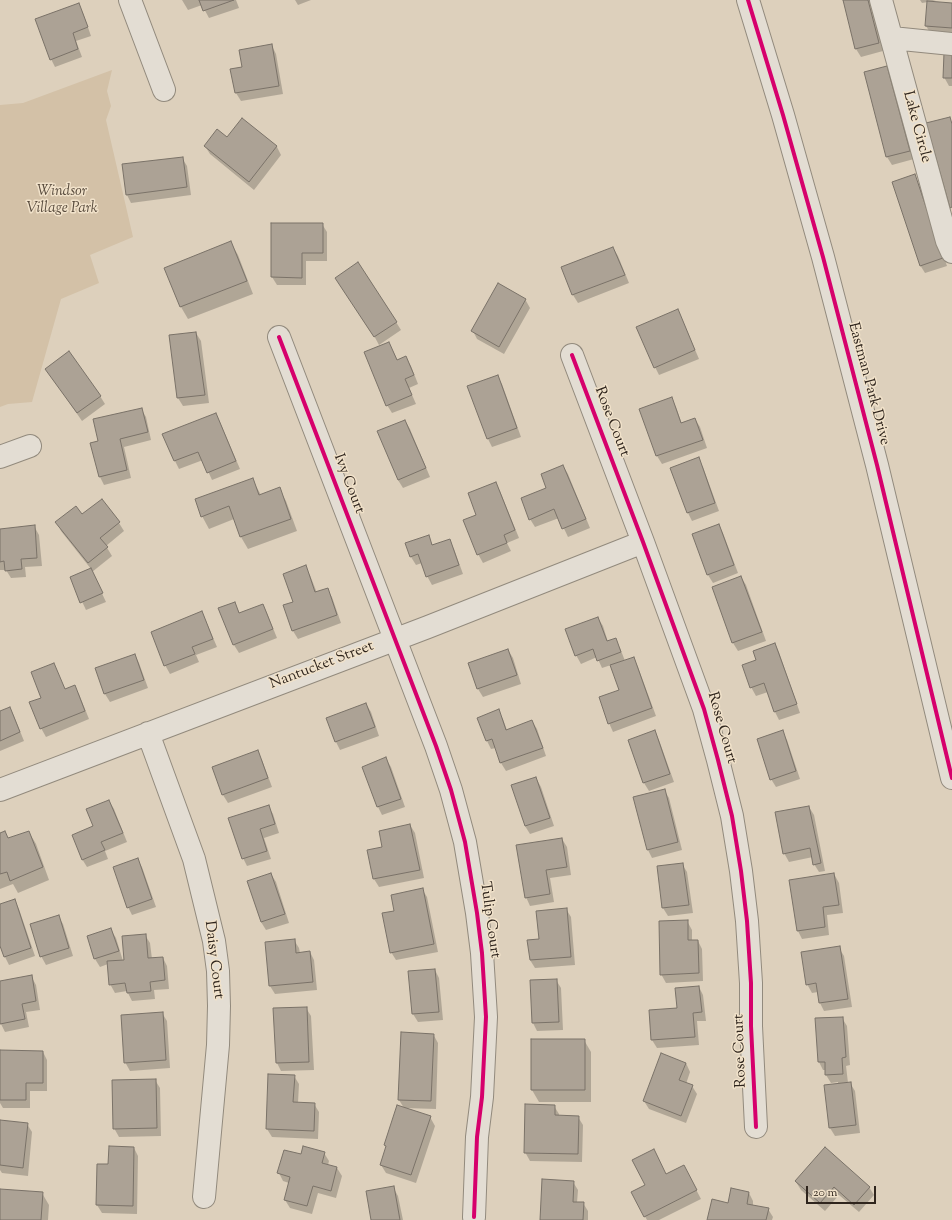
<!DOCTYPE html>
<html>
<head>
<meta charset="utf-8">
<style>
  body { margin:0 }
  #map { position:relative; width:952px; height:1220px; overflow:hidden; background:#ddd0bc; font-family:"Sorts Mill Goudy",serif }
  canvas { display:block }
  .scale { position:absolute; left:806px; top:1186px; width:70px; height:18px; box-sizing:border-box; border:2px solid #2f251d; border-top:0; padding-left:5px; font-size:12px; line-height:14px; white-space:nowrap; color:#2f251d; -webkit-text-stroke:3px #f1e2ca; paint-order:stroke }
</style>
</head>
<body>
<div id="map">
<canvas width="952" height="1220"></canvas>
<div class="scale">20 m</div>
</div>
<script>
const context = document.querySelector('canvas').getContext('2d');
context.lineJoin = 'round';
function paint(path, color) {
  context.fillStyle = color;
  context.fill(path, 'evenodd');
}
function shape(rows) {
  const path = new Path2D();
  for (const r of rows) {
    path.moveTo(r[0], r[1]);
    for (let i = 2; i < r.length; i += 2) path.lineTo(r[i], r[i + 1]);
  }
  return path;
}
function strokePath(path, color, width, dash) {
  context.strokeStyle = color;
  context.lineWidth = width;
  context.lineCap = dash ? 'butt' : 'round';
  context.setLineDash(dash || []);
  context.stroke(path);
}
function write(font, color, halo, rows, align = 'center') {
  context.font = font + ' "Sorts Mill Goudy",serif';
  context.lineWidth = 3;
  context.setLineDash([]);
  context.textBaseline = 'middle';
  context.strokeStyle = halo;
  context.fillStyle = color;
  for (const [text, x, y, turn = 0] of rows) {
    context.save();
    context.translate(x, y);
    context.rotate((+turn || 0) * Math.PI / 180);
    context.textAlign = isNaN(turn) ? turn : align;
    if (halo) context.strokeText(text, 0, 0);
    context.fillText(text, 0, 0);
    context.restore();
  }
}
const green = shape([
  [112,70,107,91,111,106,106,120,133,237,90,255,99,283,61,299,32,402,8,404,0,407,0,105,23,103]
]);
const shadow = shape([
  [182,0,236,0,239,8,209,18,202,5,188,10],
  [295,0,311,0,298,5],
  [844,0,870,0,883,51,861,57,856,49],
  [920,0,936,0,929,2,952,4,952,36,931,34,926,26,928,2,922,3],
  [78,5,83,13,91,36,76,41,82,57,55,67,51,59],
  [272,46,276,54,283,94,241,101,236,93,232,70,243,68],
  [952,54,952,86,949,86,944,77],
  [886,67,891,75,914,159,892,165,887,157],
  [242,119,277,147,281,155,254,190,210,154,205,146,227,138],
  [182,158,187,166,191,195,131,203,127,195],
  [914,176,919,184,947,266,925,273,920,265],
  [322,224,327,232,327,261,306,261,306,285,277,285,272,277],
  [231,243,238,255,253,294,188,319,181,307,166,268],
  [613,248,618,256,629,283,578,303,573,295,562,268],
  [525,299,530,308,504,354,477,339,473,331],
  [682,319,699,359,659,375,655,367],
  [396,322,401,330,379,345,372,332],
  [196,333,201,341,209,403,183,406,178,398,170,336],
  [389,343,398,361,406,358,411,366,418,384,409,388,416,404,392,413,387,405],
  [46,369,100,396,105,404,82,421],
  [497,376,502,384,521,437,492,447,488,439],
  [671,398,676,407,682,424,695,419,700,427,707,448,662,464,657,456],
  [141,409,146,417,151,440,124,447,131,478,104,485,100,477,99,441],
  [216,414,220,422,240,469,212,480,203,460,179,469,175,461,164,435],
  [405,421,410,429,430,477,403,488,398,480],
  [698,459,703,467,719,511,692,521,688,513,671,469],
  [563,466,568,474,590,528,568,537,559,518,535,527,530,519,547,488],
  [252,479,261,495,279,489,286,501,297,531,248,549,241,537,234,519,209,529,202,516],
  [495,483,500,491,519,538,507,543,511,551,483,563,478,554,478,515],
  [82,516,119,523,124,531,106,546,112,556,92,572,106,602,86,610,71,578,91,569,61,531,57,522],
  [719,525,723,533,738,573,713,583,708,575],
  [34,526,39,535,42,566,25,567,26,577,11,578,6,570,0,570,0,530],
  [428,536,433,546,449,540,454,549,463,574,432,585,427,576,422,563,416,565,411,557,406,544],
  [305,567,310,575,317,593,327,589,332,597,341,623,298,639,293,631,284,606,294,602],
  [741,577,746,585,766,641,738,651,733,643,713,587],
  [235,603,240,614,263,605,267,613,277,638,239,653,234,645,220,609],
  [202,613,206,621,217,647,196,655,199,662,170,674,165,665],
  [598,618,603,626,608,642,615,640,620,648,625,661,634,658,638,667,656,716,613,732,609,723,620,690,611,665,602,668,597,657,581,664,576,655],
  [775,644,779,652,800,713,779,720,775,712,768,692,756,696,751,687,758,660],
  [508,650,513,658,521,684,483,697,478,689],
  [135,655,139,663,148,688,110,702,105,694,96,669],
  [53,664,65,690,74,686,79,694,89,719,46,737,41,728,42,698],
  [366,704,371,712,379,736,340,750,336,742,327,719],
  [10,708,14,716,24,741,0,751,0,712],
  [498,711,503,719,507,730,532,721,537,729,546,756,506,771,501,763,496,748,491,749,487,741,478,718],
  [782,731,787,740,800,779,776,787,771,779],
  [655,732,659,740,674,782,649,791,644,783,629,740],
  [257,751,262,760,272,787,228,803,223,795,213,767],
  [386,759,391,767,405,807,382,815,378,807,363,767],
  [536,778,541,787,554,826,530,834,525,826],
  [664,790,669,798,682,850,652,858,648,850,634,798],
  [109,801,114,809,127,842,105,851,108,859,87,867,82,859,95,827],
  [268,806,273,814,279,833,264,838,271,859,247,866,243,858],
  [809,807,814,815,825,871,819,872,814,864,813,857,789,862,784,853],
  [410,825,415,833,424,878,379,887,374,879,383,848],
  [29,832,36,844,49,880,18,893,13,884,0,889,0,834,9,839],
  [562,839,567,847,571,875,550,878,554,902,530,906,526,897],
  [137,859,142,867,156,907,132,915,128,907],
  [682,864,687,872,693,913,668,916,663,908,658,867],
  [271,874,276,882,289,923,266,930,261,922,248,882],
  [834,874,839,883,843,913,827,915,829,935,802,939,798,931],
  [422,889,427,897,438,952,396,960,391,952,395,912],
  [15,901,19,909,35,956,9,965,5,957,1,947,0,948,0,905],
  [566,909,571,917,575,965,535,968,530,960,540,940],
  [58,916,63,924,73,956,46,965,41,956],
  [687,921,692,930,692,941,698,941,702,949,703,981,666,983,661,974],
  [111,930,116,938,123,961,125,960,145,935,150,943,152,959,163,958,167,966,169,989,154,990,155,999,132,1001,127,991,115,993,110,984,108,964,100,967,95,959],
  [294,940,299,948,300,953,310,952,314,960,317,990,275,994,270,986,266,943],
  [839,948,844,956,852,1007,824,1011,820,1003,818,992,812,993,807,984],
  [435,970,439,978,443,1020,418,1022,413,1014],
  [31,976,36,985,40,1010,26,1012,29,1027,5,1032,0,1022,0,982],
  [556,980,561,988,563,1030,537,1031,533,1023],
  [699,987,703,995,706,1021,697,1021,699,1045,657,1048,652,1040,650,1011,678,1008],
  [306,1008,311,1016,314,1070,281,1071,277,1063,274,1009],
  [162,1013,167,1021,170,1068,130,1071,125,1062],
  [842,1018,847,1026,850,1065,846,1066,848,1083,850,1083,855,1091,860,1133,835,1136,830,1128,825,1086,838,1084,838,1082,831,1083,826,1075,826,1070,823,1070,819,1062],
  [433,1034,438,1043,436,1109,404,1108,399,1100],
  [532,1040,584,1040,591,1052,591,1102,539,1102,532,1090],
  [0,1051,43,1052,47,1060,47,1091,30,1091,30,1108,3,1108,0,1103],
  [686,1063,690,1072,686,1084,692,1086,697,1094,686,1123,649,1109,644,1101],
  [294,1076,299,1084,298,1103,314,1104,319,1112,318,1139,272,1137,267,1129],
  [155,1080,160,1088,161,1136,119,1137,114,1128],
  [554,1106,559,1114,559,1116,578,1117,583,1125,582,1162,530,1161,525,1152],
  [430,1117,435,1126,416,1183,386,1173,381,1165,387,1147,385,1145],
  [27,1124,32,1132,28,1176,2,1173,0,1170,0,1132],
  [134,1148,138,1156,137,1214,102,1213,97,1205,109,1165],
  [324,1153,329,1161,328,1165,337,1168,342,1176,336,1198,318,1193,312,1214,290,1208,285,1200,289,1183,283,1181,279,1173,301,1156],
  [688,1174,701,1199,659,1220,647,1220,632,1193,666,1175],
  [573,1182,578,1190,577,1203,583,1203,588,1211,588,1220,541,1220],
  [796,1182,869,1187,874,1195,859,1212,839,1195,825,1211,801,1190],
  [393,1187,398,1196,403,1220,372,1220],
  [0,1190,42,1193,49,1205,48,1220,0,1220],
  [749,1193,753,1201,753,1206,768,1209,773,1217,772,1220,708,1220,729,1204]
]);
const building = shape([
  [199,0,234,0,203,11,199,0],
  [843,0,868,0,879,43,855,49,843,0],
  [927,1,952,3,952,28,925,26,927,1],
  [79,3,88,27,73,33,78,49,50,60,35,19,79,3],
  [272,44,279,86,235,93,230,69,242,67,239,50,272,44],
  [944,53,952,53,952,78,943,78,944,53],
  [887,66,910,151,886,157,864,72,887,66],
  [950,117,952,124,952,207,950,208,926,123,950,117],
  [242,118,277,146,249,182,204,146,217,129,227,137,242,118],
  [183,157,187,187,126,195,122,164,183,157],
  [915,174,943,258,920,266,892,182,915,174],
  [271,223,323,223,323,253,302,253,302,278,271,277,271,223],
  [231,241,247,281,180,307,164,268,231,241],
  [613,247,625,275,572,295,561,267,613,247],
  [358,262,397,322,374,337,335,278,358,262],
  [498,283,526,299,499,347,471,331,498,283],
  [678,309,695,350,654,368,636,327,678,309],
  [196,332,205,395,177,398,169,335,196,332],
  [389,342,397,360,406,356,414,375,405,379,412,395,386,406,364,352,389,342],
  [69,351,101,396,77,413,45,369,69,351],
  [498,375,517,428,487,439,467,386,498,375],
  [672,397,681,423,695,418,703,440,656,456,639,409,672,397],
  [142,408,148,432,120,439,127,470,99,477,90,443,98,441,93,419,142,408],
  [216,413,236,461,207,473,198,452,174,461,162,434,216,413],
  [405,420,426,468,398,480,377,431,405,420],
  [699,457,715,503,687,513,670,468,699,457],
  [563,465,586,519,562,529,554,509,529,520,521,498,546,488,541,474,563,465],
  [253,478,259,495,280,487,291,519,240,537,229,506,201,517,195,499,253,478],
  [496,482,515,530,504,535,507,543,477,555,463,520,476,515,468,493,496,482],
  [102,499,120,522,100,538,108,547,88,563,55,522,76,506,82,514,102,499],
  [719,524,734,565,707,575,692,534,719,524],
  [35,525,37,558,21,559,22,569,5,571,4,561,0,562,0,529,35,525],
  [429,535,432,545,450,539,459,565,426,577,418,554,410,557,405,543,429,535],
  [306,565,315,592,328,588,337,615,292,631,283,605,293,602,283,574,306,565],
  [91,568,103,593,80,603,70,577,91,568],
  [741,576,762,632,732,643,712,587,741,576],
  [235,602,239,613,263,604,273,629,233,645,218,608,235,602],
  [202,611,213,639,192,647,195,654,164,666,151,632,202,611],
  [598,617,607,641,616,638,621,652,597,661,593,649,575,656,565,629,598,617],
  [775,643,797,704,774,712,764,683,750,688,742,665,756,660,753,651,775,643],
  [508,649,517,675,477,689,468,663,508,649],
  [135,654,144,680,104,694,95,668,135,654],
  [634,657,652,708,608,724,599,697,619,690,610,665,634,657],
  [54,663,65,689,75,685,85,711,40,729,29,702,41,698,31,672,54,663],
  [366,703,375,727,335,742,326,718,366,703],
  [10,707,20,732,0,741,0,711,10,707],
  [499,709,506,730,532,720,543,748,500,763,492,739,486,741,477,718,499,709],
  [655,730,670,774,643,783,628,740,655,730],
  [783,730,796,771,770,780,757,739,783,730],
  [258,750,268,778,222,795,212,767,258,750],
  [386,757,401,799,377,807,362,767,386,757],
  [536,777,550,818,525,826,511,785,536,777],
  [665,789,678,842,647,850,633,797,665,789],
  [109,800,123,833,101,842,105,850,82,860,72,835,93,826,86,809,109,800],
  [269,805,275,824,260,829,267,851,242,859,228,818,269,805],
  [809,806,821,863,813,865,810,848,783,854,775,812,809,806],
  [410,824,420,870,373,879,367,850,382,847,379,831,410,824],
  [5,831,8,838,29,831,43,867,10,881,7,872,0,874,0,833,5,831],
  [562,838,567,867,546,870,550,894,525,898,516,845,562,838],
  [138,858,152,899,127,908,113,867,138,858],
  [683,863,689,905,662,908,657,866,683,863],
  [271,873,285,914,261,922,247,881,271,873],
  [834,873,839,905,823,907,825,927,797,931,789,880,834,873],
  [423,888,434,944,390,953,382,913,394,911,391,895,423,888],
  [15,899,31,948,4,957,0,946,0,904,15,899],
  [567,908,571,957,530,960,527,940,539,939,536,911,567,908],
  [59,915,69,948,40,957,30,924,59,915],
  [688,920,688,940,698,940,699,973,660,975,659,921,688,920],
  [111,928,119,951,94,959,87,936,111,928],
  [146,934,148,958,163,957,165,980,150,982,151,991,127,993,125,983,109,985,107,961,124,960,122,936,146,934],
  [295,939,296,953,310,951,313,982,269,986,265,942,295,939],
  [840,946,848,999,819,1003,816,983,806,985,801,952,840,946],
  [435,969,439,1012,412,1014,408,971,435,969],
  [32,975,36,1001,22,1004,25,1019,0,1024,0,981,32,975],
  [557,979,559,1022,532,1023,530,980,557,979],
  [699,986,702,1012,693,1013,695,1037,651,1040,649,1010,677,1008,675,988,699,986],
  [307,1007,309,1062,276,1063,273,1008,307,1007],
  [163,1012,166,1060,124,1063,121,1015,163,1012],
  [843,1017,846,1057,842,1058,843,1074,825,1075,825,1062,818,1062,815,1018,843,1017],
  [401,1032,434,1034,431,1101,398,1100,401,1032],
  [531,1039,585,1039,585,1090,531,1090,531,1039],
  [0,1050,43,1051,43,1083,26,1083,26,1100,0,1100,0,1050],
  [661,1053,686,1063,679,1080,693,1085,681,1116,643,1101,661,1053],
  [268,1074,295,1075,293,1102,315,1103,314,1131,266,1129,268,1074],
  [156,1079,157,1128,113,1129,112,1080,156,1079],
  [851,1082,856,1125,829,1128,824,1085,851,1082],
  [525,1104,555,1105,555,1115,579,1116,578,1154,524,1153,525,1104],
  [397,1105,431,1116,411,1175,380,1165,386,1146,384,1145,397,1105],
  [0,1120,28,1123,23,1168,0,1165,0,1120],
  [109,1146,134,1147,133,1206,96,1205,97,1164,108,1164,109,1146],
  [303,1146,325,1152,322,1163,337,1167,331,1191,313,1186,307,1206,284,1200,290,1177,277,1173,284,1150,301,1154,303,1146],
  [825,1147,870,1187,854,1205,834,1187,820,1203,795,1181,825,1147],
  [654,1149,666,1174,684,1165,697,1190,644,1217,631,1192,645,1185,632,1160,654,1149],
  [542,1179,574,1181,573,1202,584,1202,583,1220,540,1220,542,1179],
  [394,1186,400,1220,371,1220,366,1191,394,1186],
  [731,1188,749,1192,747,1204,769,1208,766,1220,707,1220,712,1199,728,1203,731,1188],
  [0,1189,43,1192,41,1220,0,1220,0,1189]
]);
const minor = shape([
  [130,0,164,90],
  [881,0,947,241,952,252],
  [892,38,952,44],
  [279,337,436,746,451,790,465,842,477,913,482,953,486,1017,482,1097,477,1137,474,1217],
  [572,355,643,542,704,709,718,760,732,816,741,871,747,921,751,983,751,1026,756,1127],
  [0,457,30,446],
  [148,733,194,859,214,941,218,971,219,1006,218,1045,204,1197],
  [0,790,428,627,643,542]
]);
const tertiary = shape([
  [748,0,783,115,823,257,877,465,952,778]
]);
const cycleway = shape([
  [748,0,783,115,823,257,877,465,952,778],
  [279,337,436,746,451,790,465,842,477,913,482,953,486,1017,482,1097,477,1137,474,1217],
  [572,355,643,542,704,709,718,760,732,816,741,871,747,921,751,983,751,1026,756,1127]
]);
const streetNames = [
  ["Lake Circle",916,127,75],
  ["Eastman Park Drive",868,384,75],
  ["Rose Court",611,422,69],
  ["Ivy Court",348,484,69],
  ["Nantucket Street",322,666,-21],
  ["Rose Court",721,728,74],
  ["Tulip Court",489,920,82],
  ["Daisy Court",213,960,83],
  ["Rose Court",741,1051,-92]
];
const parkNames = [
  ["Windsor",62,192],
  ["Village Park",62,209]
];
paint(green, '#d3c1a7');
paint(shadow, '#0003');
paint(building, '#aca295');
strokePath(building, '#7a7268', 1);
strokePath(minor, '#928a7d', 24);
strokePath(tertiary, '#928a7d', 24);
strokePath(minor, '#e3ddd3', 22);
strokePath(tertiary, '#e3ddd3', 22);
strokePath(cycleway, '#d6006c', 4);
write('15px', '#2f251d', '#f1e2ca', streetNames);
write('italic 15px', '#56493b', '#f1e2ca', parkNames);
</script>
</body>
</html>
